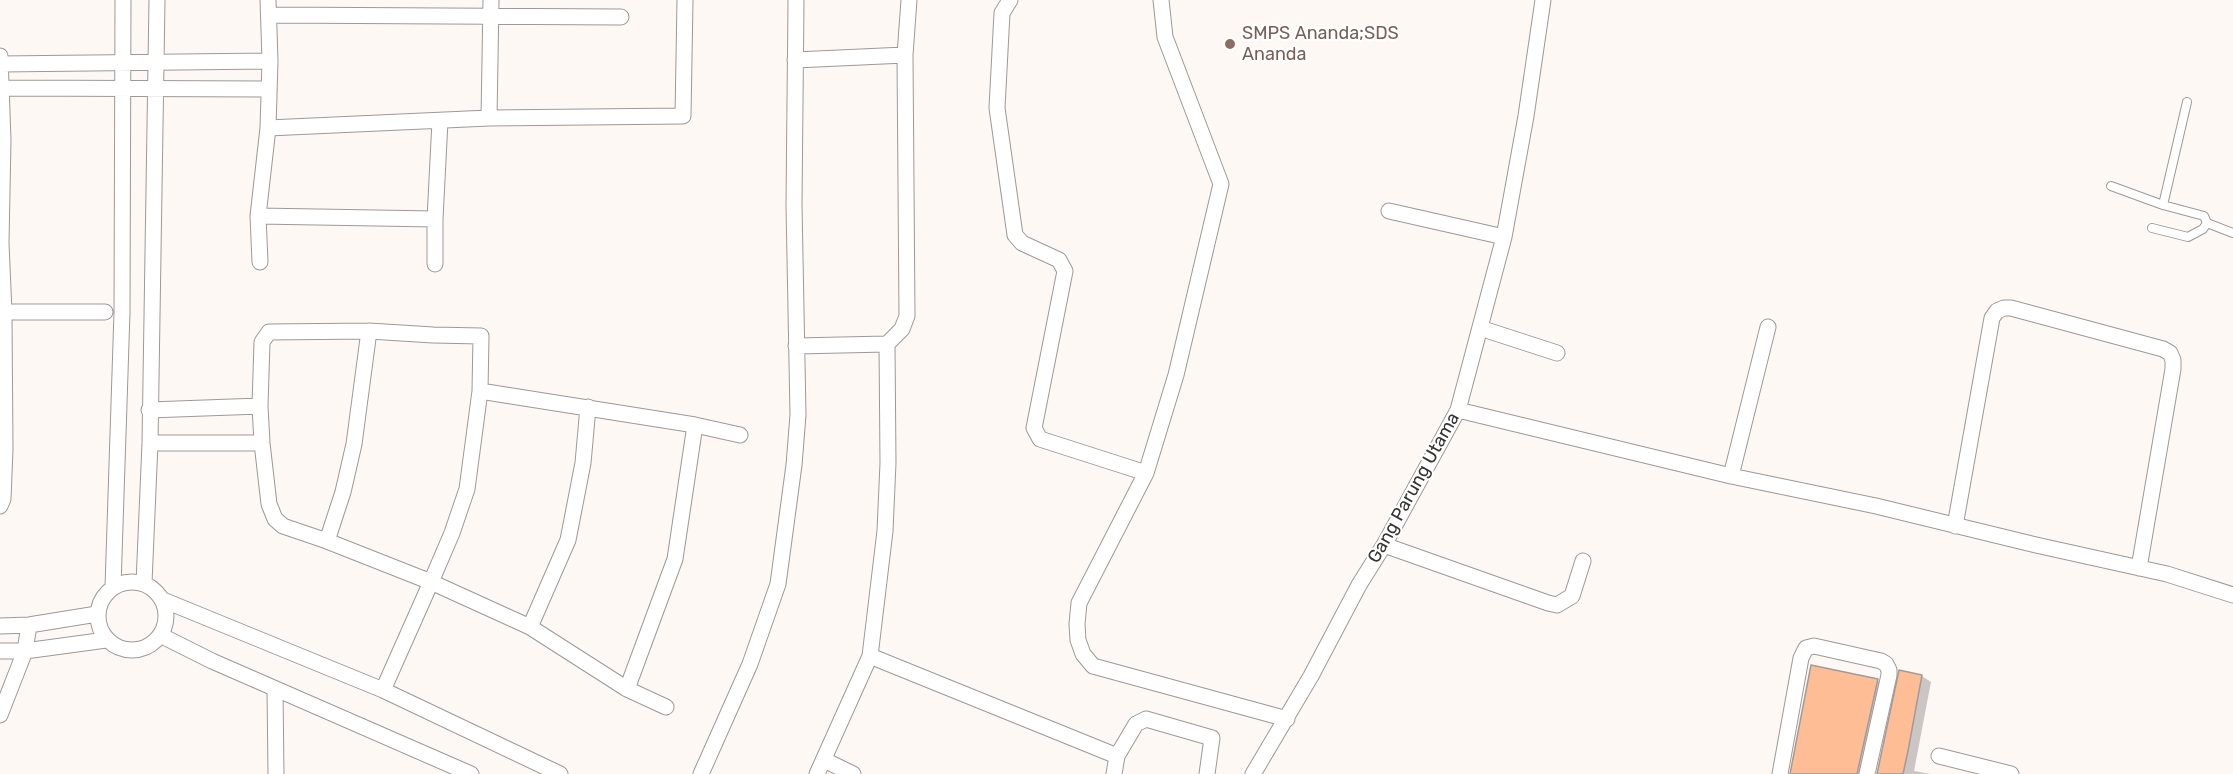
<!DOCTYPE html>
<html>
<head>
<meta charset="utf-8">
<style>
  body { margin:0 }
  canvas { display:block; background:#fef8f5 }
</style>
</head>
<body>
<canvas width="2233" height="774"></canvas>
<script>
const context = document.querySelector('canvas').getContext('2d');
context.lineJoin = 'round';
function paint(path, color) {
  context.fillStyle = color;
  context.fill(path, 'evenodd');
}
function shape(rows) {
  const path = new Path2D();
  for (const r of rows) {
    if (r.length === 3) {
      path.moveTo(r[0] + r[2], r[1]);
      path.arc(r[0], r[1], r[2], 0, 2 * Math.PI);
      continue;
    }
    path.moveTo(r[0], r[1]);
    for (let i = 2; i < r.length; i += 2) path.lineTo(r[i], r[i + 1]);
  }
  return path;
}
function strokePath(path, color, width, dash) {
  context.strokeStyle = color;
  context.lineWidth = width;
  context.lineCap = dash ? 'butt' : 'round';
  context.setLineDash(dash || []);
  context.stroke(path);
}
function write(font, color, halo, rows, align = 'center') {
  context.font = font + ' Rubik,sans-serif';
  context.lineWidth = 4.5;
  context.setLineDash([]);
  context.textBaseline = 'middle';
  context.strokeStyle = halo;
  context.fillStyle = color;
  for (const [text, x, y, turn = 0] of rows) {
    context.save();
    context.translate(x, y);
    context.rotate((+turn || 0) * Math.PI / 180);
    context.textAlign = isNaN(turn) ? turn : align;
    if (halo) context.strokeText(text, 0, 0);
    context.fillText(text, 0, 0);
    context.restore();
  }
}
const shadow = shape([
  [1922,676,1931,682,1914,771,1931,774,1878,774],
  [1878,681,1887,686,1868,774,1791,774]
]);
const building = shape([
  [1811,665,1878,679,1857,774,1790,774,1811,665],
  [1899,670,1922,675,1908,751,1903,774,1877,774,1899,670]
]);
const service = shape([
  [2111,186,2163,205,2204,216,2207,223],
  [2163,205,2187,102],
  [2152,228,2188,237,2203,229,2207,223,2233,233]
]);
const minor = shape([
  [1010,0,1002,13,997,108,1015,235,1022,243,1059,260,1065,271,1034,428,1040,439,1146,473],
  [1161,0,1165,37,1221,184,1176,375,1146,473,1079,603,1077,624,1078,640,1083,654,1093,666,1287,719],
  [269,15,621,17],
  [0,56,3,140,1,243,4,312,5,450,3,499,0,506],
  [795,60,905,55],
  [0,64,270,61],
  [2,88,269,89],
  [489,118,491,0],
  [268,128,489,118,683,116,685,0],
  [1389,211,1504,237],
  [258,216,435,219],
  [260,262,258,216,268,128,270,61,268,0],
  [435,264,435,219,440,121],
  [4,312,105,312],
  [1480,328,1557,353],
  [796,346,887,344,902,329,907,316,905,55,909,0],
  [480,391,695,425,740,435],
  [149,410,260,406],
  [1458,410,1731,476,1876,506,2036,545,2167,574,2233,595],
  [150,443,262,443],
  [1731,476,1768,327],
  [1955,526,1992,318,1997,311,2004,308,2011,308,2163,349,2170,353,2173,360,2173,369,2139,568],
  [327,541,343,492,354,444,369,331],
  [1384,545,1548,603,1557,605,1572,596,1583,561],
  [132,616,34],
  [144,583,150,443,157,0],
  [113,587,122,312,123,0],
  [163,600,383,690,560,774],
  [0,626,29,625,97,614],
  [530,627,568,540,583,463,588,407],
  [162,636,212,661,471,774],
  [0,651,25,651,106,640],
  [870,656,1117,756],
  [275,689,276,774],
  [627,689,675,559,695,425],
  [383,690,431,582,452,533,467,489,480,391,481,336,433,335,369,331,269,332,262,342,260,406,262,443,269,504,275,519,283,526,327,541,431,582,530,627,627,689,666,707],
  [0,715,25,651,29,625],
  [1939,756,2011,774],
  [824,760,853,774],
  [701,774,750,664,778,584,794,465,798,415,794,205,796,0],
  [817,774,870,656,885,531,888,463,887,344],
  [1114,774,1117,756,1136,724,1146,719,1212,738,1207,774],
  [1253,774,1311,676,1359,585,1384,545,1458,410,1504,237,1526,116,1543,0],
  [1780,774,1801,658,1806,648,1814,646,1881,661,1886,664,1889,670,1889,675,1867,774]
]);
const markers = [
  [1230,44,6,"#8d6e63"]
];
const educationNames = [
  ["SMPS Ananda;SDS",1242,34],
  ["Ananda",1242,55]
];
const streetNames = [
  ["Gang Parung Utama",1414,488,-61]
];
paint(shadow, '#0003');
paint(building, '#ffbd95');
strokePath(building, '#a09b98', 1.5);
strokePath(service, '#9e9996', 10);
strokePath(minor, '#9e9996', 17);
strokePath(service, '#fff', 8);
strokePath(minor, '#fff', 15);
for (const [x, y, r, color] of markers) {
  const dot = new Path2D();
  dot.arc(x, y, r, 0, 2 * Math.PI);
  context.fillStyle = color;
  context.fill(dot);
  strokePath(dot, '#fff', 2);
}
write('18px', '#785e54', '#fff', educationNames, 'left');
write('18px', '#363433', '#fff', streetNames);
</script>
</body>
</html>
